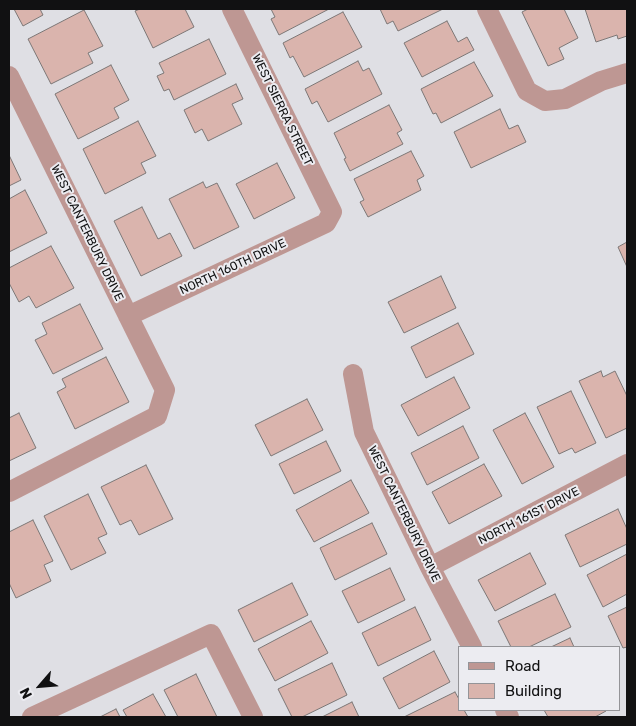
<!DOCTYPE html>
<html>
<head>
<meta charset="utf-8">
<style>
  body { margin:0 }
  #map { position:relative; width:636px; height:726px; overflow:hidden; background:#dfdfe4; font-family:Rubik,sans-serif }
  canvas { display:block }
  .frame { position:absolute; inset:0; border:10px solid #111112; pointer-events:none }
  .legend { position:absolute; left:458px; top:646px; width:162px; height:65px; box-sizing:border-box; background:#ececf1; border:1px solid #949498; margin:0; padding:6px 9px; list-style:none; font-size:15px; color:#111112 }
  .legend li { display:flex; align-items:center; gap:10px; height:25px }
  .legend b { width:25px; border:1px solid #949498 }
  .north { position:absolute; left:15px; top:661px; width:50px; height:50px; -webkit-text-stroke:4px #ececf1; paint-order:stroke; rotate:243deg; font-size:14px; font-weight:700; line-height:20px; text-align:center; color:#111112 }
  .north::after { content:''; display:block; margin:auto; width:18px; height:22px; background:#111112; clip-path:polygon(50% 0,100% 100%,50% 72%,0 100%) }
</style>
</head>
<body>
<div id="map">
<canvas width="636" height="726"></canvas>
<div class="frame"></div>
<ul class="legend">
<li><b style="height:6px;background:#be9793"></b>Road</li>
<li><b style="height:14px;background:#dab4ad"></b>Building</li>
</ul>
<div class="north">N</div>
</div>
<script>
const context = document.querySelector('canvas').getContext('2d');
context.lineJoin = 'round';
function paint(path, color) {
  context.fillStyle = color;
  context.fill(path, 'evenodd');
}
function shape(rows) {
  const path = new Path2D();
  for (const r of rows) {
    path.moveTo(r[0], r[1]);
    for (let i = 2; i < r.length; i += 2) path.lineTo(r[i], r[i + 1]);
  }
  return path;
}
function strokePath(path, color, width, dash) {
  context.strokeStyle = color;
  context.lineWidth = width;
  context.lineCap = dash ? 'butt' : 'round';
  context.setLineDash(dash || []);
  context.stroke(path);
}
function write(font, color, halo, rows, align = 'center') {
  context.font = font + ' Rubik,sans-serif';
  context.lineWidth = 4;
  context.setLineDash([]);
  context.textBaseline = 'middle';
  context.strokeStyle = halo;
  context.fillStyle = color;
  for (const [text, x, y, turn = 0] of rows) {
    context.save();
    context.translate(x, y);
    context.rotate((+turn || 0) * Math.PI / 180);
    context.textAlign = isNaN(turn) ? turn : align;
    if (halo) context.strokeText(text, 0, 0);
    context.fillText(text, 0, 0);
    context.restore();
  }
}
const building = shape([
  [14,9,40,9,43,15,23,26,14,9],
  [140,9,185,9,194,27,153,48,135,11,140,9],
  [271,9,329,9,279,35,271,19,275,17,271,9],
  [380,9,443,9,398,31,393,21,387,24,380,9],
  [528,9,564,9,578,38,559,48,564,59,548,66,522,12,528,9],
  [585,9,627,9,627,36,618,39,617,35,596,42,585,9],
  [84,10,103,46,88,53,93,63,51,84,28,39,84,10],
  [343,12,362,47,304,77,293,56,290,58,283,43,343,12],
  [447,21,458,42,467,37,474,50,422,77,404,43,447,21],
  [209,39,226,74,174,100,169,89,164,91,157,76,164,73,159,63,209,39],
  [358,61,363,71,369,68,382,94,328,122,317,101,312,104,305,89,358,61],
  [474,62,493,96,441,123,436,113,433,114,421,89,474,62],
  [111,65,129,100,114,108,119,118,78,139,55,94,111,65],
  [236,84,243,99,232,104,242,124,208,141,202,129,195,133,184,110,236,84],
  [389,105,402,130,397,133,403,144,350,171,344,159,346,158,334,133,389,105],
  [500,109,509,129,518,125,526,142,471,168,454,132,500,109],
  [138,121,156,156,141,163,146,173,105,194,83,149,138,121],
  [411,151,424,176,417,180,421,190,368,217,360,202,364,200,354,179,411,151],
  [9,155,21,180,9,186,9,155],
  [277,163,295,198,254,219,236,184,277,163],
  [203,182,206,188,217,183,239,227,194,249,169,199,203,182],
  [25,190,47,233,9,252,9,199,25,190],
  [142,207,158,239,170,233,182,256,141,276,114,221,142,207],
  [627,242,627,267,618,247,627,242],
  [51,246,74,288,36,308,29,296,19,302,9,283,9,268,51,246],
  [441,276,456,308,404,333,388,302,441,276],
  [80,304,103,349,53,374,35,340,47,334,42,323,80,304],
  [458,323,474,354,426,378,411,347,458,323],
  [106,357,129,402,75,429,57,392,66,387,62,379,106,357],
  [601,371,603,377,615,371,627,396,627,428,606,438,579,381,601,371],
  [454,377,470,408,418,436,401,405,454,377],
  [571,391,596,443,575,453,572,448,559,454,537,407,571,391],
  [307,399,323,430,271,456,255,425,307,399],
  [19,413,36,448,9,461,9,418,19,413],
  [525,413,554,467,522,484,493,430,525,413],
  [463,426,479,458,427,485,411,453,463,426],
  [326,441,341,471,294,494,279,464,326,441],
  [484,464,502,496,449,524,432,492,484,464],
  [146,465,173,519,139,535,131,520,120,525,101,487,146,465],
  [351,480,369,513,314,542,296,510,351,480],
  [88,494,107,534,98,538,106,553,71,570,44,516,88,494],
  [618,509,627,529,627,544,580,567,565,535,618,509],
  [33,520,53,561,44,565,51,581,16,598,9,583,9,532,33,520],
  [372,523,387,554,335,580,320,548,372,523],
  [530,553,546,584,495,611,478,580,530,553],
  [627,554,627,594,603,607,587,575,627,554],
  [390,568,405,600,358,623,342,591,390,568],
  [292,583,308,615,254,642,238,610,292,583],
  [555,594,571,627,529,647,511,647,498,621,555,594],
  [415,607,431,640,378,666,362,633,415,607],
  [627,607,627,647,623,648,608,616,627,607],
  [311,621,328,653,275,681,258,649,311,621],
  [570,638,574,647,551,647,570,638],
  [434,651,450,682,399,709,383,678,434,651],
  [332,663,347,695,302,717,292,717,278,689,332,663],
  [196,674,217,717,178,717,164,690,196,674],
  [455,692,460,701,460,710,464,710,468,717,404,717,455,692],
  [153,694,166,717,127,717,123,710,153,694],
  [352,702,359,717,322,717,352,702],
  [116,709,120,717,100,717,116,709],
  [544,710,605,710,606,711,595,717,548,717,544,710]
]);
const street = shape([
  [487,9,527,91,545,101,565,99,601,81,627,73],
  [9,76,165,390,157,416,9,492],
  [128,316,326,223,332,212,232,9],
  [353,374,364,432,430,567,472,647],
  [430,567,627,464],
  [505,710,509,717],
  [32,717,211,634,253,717]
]);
const streetNames = [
  ["WEST SIERRA STREET",282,110,64],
  ["WEST CANTERBURY DRIVE",87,233,64],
  ["NORTH 160TH DRIVE",233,267,-25],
  ["WEST CANTERBURY DRIVE",404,514,64],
  ["NORTH 161ST DRIVE",529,516,-27]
];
paint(building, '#dab4ad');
strokePath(building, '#7c7776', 1);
strokePath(street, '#be9793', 20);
write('12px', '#111112', '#ececf1', streetNames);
</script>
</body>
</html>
